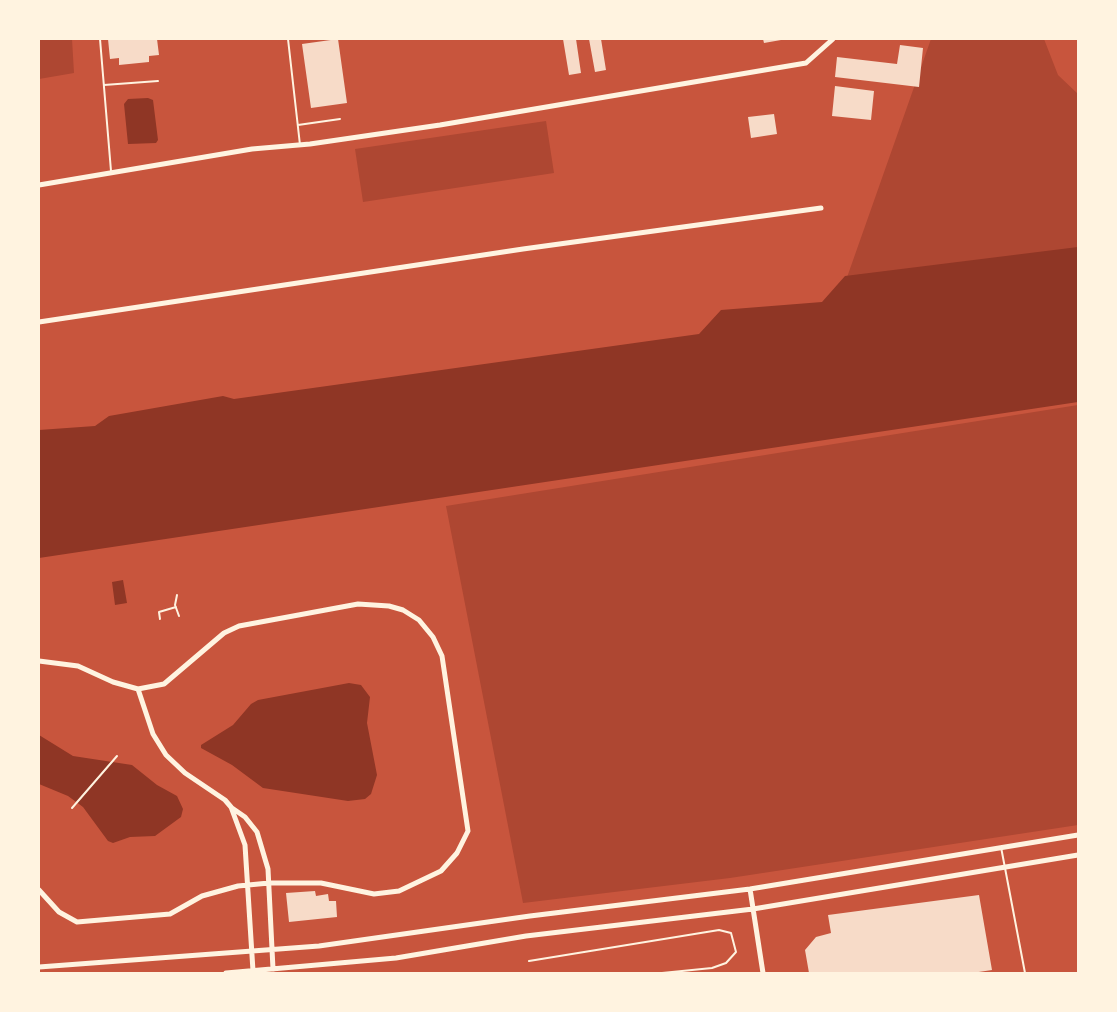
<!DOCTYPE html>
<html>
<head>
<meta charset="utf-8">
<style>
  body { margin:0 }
  #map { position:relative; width:1117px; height:1012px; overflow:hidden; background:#c8553d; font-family:"Golos Text",sans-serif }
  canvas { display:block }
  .frame { position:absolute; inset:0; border:40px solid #fff3e0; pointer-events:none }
</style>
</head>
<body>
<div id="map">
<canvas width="1117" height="1012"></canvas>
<div class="frame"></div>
</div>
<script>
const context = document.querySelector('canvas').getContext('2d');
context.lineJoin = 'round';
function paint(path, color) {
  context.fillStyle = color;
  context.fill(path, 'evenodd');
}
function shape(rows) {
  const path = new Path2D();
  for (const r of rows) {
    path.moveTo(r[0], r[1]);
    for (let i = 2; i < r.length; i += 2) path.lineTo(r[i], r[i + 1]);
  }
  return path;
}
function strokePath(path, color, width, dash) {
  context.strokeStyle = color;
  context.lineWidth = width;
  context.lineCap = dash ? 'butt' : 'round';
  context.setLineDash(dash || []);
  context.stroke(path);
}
const green = shape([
  [39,39,72,39,74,73,39,79],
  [931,39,1044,39,1058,75,1078,94,1078,252,845,283],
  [546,121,554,173,363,202,355,149],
  [1078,405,1078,825,730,878,523,903,446,506]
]);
const water = shape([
  [148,98,153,100,158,140,156,143,128,144,124,104,128,99],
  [1078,247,1078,402,39,558,39,430,95,426,109,416,223,396,234,399,699,334,721,310,822,302,845,276],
  [123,580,127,603,115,605,112,582],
  [349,683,361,685,370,697,367,723,377,775,371,794,365,799,348,801,263,788,232,765,201,748,201,745,233,725,251,704,258,700],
  [39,735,73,756,132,765,157,785,177,796,183,809,181,817,155,836,130,837,113,843,108,841,83,807,68,796,39,784]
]);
const building = shape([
  [108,39,157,39,159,55,149,56,149,62,119,65,119,58,110,59],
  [338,39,347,103,311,108,302,44],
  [563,39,576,39,581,73,569,75],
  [589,39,601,39,606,70,595,72],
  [763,39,781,39,781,40,764,43],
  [900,45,923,48,919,87,835,77,837,57,897,64],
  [835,86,874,91,871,120,832,116],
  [774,114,777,134,751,138,748,117],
  [315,891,316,896,328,894,329,901,336,901,337,917,289,922,286,893],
  [979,895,992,970,972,973,809,973,805,950,816,937,831,933,828,915]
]);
const path = shape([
  [177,595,175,605,179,616],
  [160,619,159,612,176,607],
  [72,808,117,756]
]);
const service = shape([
  [100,39,111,171],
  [288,39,300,145],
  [104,85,158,81],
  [298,125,340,119],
  [1001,847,1025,973],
  [529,961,719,930,731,933,736,952,726,963,712,968,662,973]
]);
const minor = shape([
  [39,185,252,149,310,144,440,125,806,63,833,39],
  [39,322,523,249,821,208],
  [39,661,78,666,113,682,138,689,153,734,166,755,185,773,225,800,231,807,245,845,253,971],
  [232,808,245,817,257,832,268,869,273,969],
  [750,889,763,973],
  [39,890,59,912,77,922,170,914,202,896,238,886,269,883,321,883,374,894,399,891,441,871,457,853,468,831,442,656,433,637,419,620,403,610,389,606,358,604,239,626,224,633,164,684,138,689],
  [39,967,319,946,530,916,750,889,1078,835],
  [226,973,396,958,526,936,753,909,1078,855]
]);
paint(green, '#ae4732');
paint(water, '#8f3625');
paint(building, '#f7dbc8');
strokePath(path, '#fff3e0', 2);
strokePath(service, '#fff3e0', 2);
strokePath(minor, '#fff3e0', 5);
</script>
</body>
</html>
